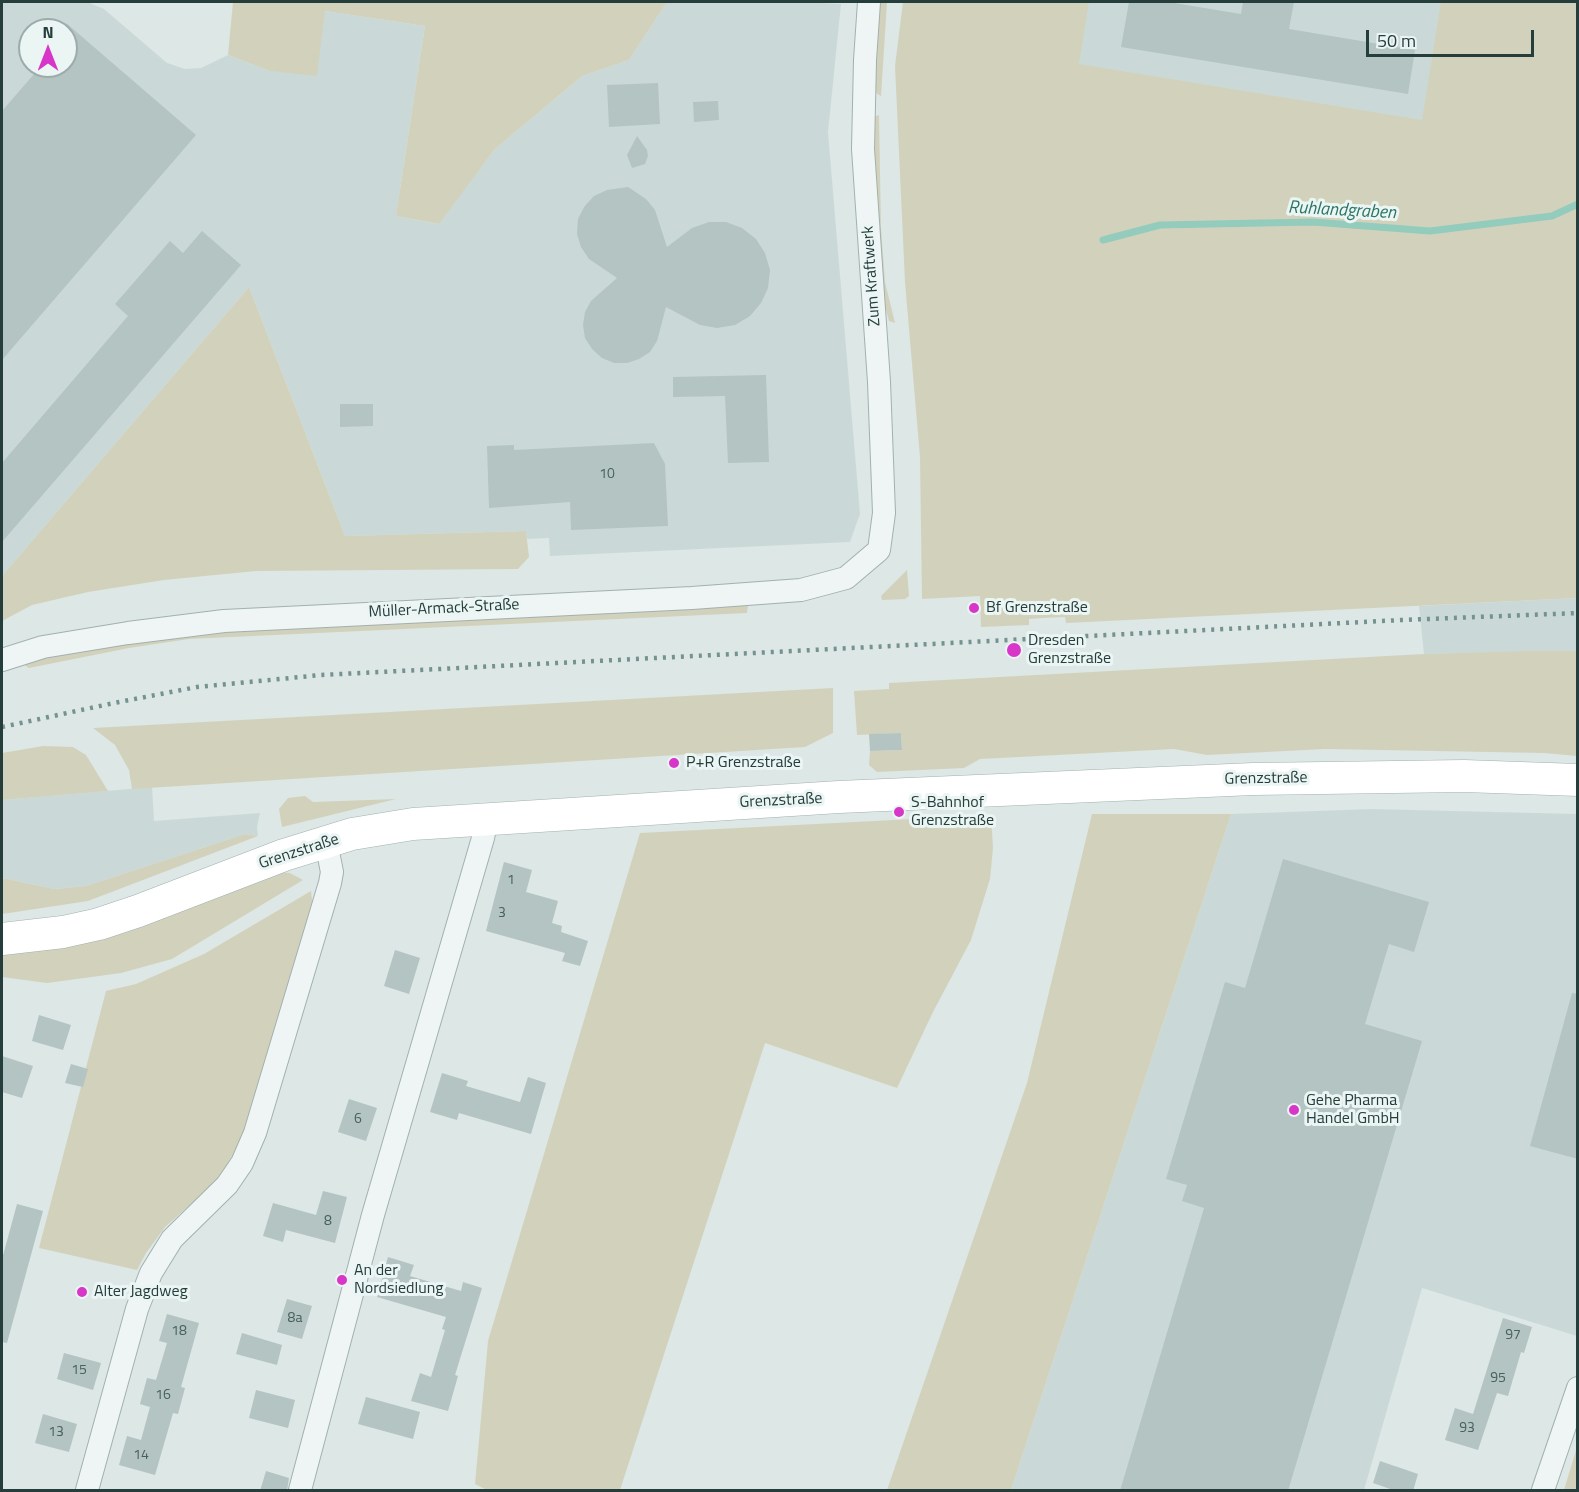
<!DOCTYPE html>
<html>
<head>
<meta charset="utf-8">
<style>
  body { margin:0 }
  #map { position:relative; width:1579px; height:1492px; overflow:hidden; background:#dce7e6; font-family:"Titillium Web",sans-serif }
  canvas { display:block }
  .frame { position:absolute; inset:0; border:3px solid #253e3b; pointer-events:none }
  .north { position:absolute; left:18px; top:18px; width:60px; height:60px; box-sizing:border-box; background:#ebf5f3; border:2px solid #9caca9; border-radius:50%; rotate:0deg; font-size:16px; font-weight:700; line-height:24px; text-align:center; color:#253e3b }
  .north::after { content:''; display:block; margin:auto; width:21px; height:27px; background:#d736c8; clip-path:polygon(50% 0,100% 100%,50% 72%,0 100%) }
  .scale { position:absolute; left:1366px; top:30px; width:168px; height:27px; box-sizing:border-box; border:3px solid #253e3b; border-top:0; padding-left:8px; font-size:18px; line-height:21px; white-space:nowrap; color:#253e3b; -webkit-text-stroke:4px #ebf5f3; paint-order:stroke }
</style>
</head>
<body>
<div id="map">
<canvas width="1579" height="1492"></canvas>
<div class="frame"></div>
<div class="north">N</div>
<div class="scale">50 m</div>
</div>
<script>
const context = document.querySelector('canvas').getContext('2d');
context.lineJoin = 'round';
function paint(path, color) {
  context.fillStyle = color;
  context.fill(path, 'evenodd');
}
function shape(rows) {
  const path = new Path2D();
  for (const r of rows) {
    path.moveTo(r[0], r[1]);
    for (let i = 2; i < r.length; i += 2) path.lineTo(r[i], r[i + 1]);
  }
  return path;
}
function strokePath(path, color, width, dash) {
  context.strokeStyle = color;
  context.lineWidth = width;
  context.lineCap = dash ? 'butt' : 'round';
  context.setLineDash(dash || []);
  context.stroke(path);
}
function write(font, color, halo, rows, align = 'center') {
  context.font = font + ' "Titillium Web",sans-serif';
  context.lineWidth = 6;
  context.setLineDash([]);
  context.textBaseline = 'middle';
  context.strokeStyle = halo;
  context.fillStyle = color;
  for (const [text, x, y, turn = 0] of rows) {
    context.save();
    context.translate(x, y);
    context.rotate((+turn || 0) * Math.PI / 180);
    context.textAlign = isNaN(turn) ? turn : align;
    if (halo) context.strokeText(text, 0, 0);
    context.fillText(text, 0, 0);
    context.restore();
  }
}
const built = shape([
  [2,2,87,2,104,9,167,63,185,69,201,68,228,55,270,71,325,11,425,26,396,216,438,224,494,150,582,76,629,60,667,2,798,2,841,4,828,132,860,514,850,542,550,556,549,538,527,539,526,531,345,536,249,287,2,576],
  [30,30,66,30,66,66,30,66],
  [1087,2,1443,2,1437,126,1074,68],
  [1577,598,1577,651,1424,654,1419,606],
  [152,787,154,821,260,813,257,827,258,836,245,834,86,886,55,889,2,878,2,800],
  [1372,809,1577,814,1577,1336,1422,1288,1364,1490,1011,1490,1231,814]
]);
const green = shape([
  [233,2,667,2,629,60,582,76,494,150,439,224,396,216,425,26,325,11,317,76,270,71,228,55],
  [880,2,887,2,881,96,874,92],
  [903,2,1089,2,1079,64,1422,120,1441,2,1577,2,1577,598,1066,623,1065,617,1043,618,1029,619,1029,625,981,627,980,596,922,599,920,457,905,282,895,66],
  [879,115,881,228,885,282,895,323,889,321,879,283,875,229,874,117],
  [249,287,345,536,526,531,529,557,518,569,256,571,164,580,88,592,32,605,2,621,2,576],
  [907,570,909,596,905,599,882,600,881,596],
  [748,605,747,613,189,639,129,648,29,668,23,664,49,656,186,632],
  [1529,651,1577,651,1577,756,1544,753,1325,749,1207,755,1174,749,980,759,964,768,877,772,869,765,870,751,902,750,901,733,857,735,854,691,889,689,889,683,1424,654],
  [833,688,833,733,805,747,132,789,129,770,115,745,93,728],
  [43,746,73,747,86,755,108,791,2,800,2,753],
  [305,796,313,802,396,799,282,827,279,809,288,798],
  [1092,814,1231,814,1011,1490,887,1490,1027,1083],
  [991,815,993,848,990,879,971,940,933,1012,897,1088,765,1043,620,1490,487,1490,475,1484,488,1341,640,833],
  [245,834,258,836,88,901,2,914,2,878,55,889,86,886],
  [279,872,290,873,303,880,172,959,121,973,47,983,2,977,2,954],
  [311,891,313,909,244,1134,219,1179,165,1227,146,1253,137,1270,39,1248,106,991,136,984,204,954],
  [1577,1447,1577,1490,1564,1490]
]);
const stream = shape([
  [1103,240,1160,225,1313,222,1430,231,1552,216,1578,204]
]);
const building = shape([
  [1129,2,1168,2,1241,14,1243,2,1294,2,1289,29,1415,50,1408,94,1121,47],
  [66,23,196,135,2,360,2,111,41,66,66,66],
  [658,83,660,124,609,127,607,85],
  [718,101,719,120,694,122,693,102],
  [637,136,647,150,648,156,645,164,632,168,627,155],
  [628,187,646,199,655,210,667,247,692,228,709,222,726,222,742,228,756,239,765,253,770,270,768,288,761,303,750,316,735,325,717,328,700,325,666,307,657,341,650,352,639,359,627,363,614,363,602,358,592,349,585,338,583,325,585,312,591,301,617,278,589,259,581,247,577,234,578,219,584,207,594,196,607,190],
  [202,231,241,265,2,542,2,463,128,316,115,304,170,241,183,253],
  [766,375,769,462,728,463,725,396,673,397,673,377],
  [340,404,373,404,373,426,340,427],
  [654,443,665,464,668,526,571,530,570,502,489,508,487,446,514,445,514,450],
  [901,733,902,750,870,751,869,734],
  [1283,859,1429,902,1414,952,1389,944,1365,1024,1422,1041,1288,1491,1120,1491,1204,1208,1182,1201,1187,1185,1166,1179,1225,982,1245,988],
  [504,862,532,870,526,892,558,901,552,923,562,926,561,932,588,941,580,966,562,961,565,953,486,931],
  [395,950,420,958,409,994,384,986],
  [1572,993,1578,994,1578,1159,1530,1146],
  [39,1015,71,1025,63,1050,32,1041],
  [2,1056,33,1066,22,1098,2,1092],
  [71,1064,88,1069,83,1087,65,1083],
  [442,1073,468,1081,466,1086,520,1102,528,1077,546,1083,531,1134,459,1113,457,1120,430,1112],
  [349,1099,377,1108,366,1141,338,1132],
  [323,1191,347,1197,335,1243,286,1230,283,1242,263,1236,273,1203,316,1215],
  [17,1204,43,1211,7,1343,2,1342,2,1259],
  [388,1257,414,1265,410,1276,461,1291,463,1282,482,1288,455,1375,458,1376,448,1411,411,1401,420,1373,431,1377,445,1330,442,1329,446,1317,377,1297],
  [287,1299,312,1306,302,1339,277,1332],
  [167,1314,199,1323,181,1387,185,1388,178,1414,173,1413,155,1475,119,1465,127,1436,141,1440,150,1407,140,1404,147,1378,156,1380,167,1343,159,1341],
  [1503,1318,1532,1327,1524,1353,1521,1352,1508,1396,1497,1393,1478,1450,1445,1440,1455,1408,1473,1414],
  [242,1333,282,1345,277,1365,236,1354],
  [64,1353,101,1363,93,1390,57,1379],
  [256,1390,295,1400,288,1428,249,1418],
  [366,1397,420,1412,413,1439,358,1424],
  [43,1414,77,1424,69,1452,35,1443],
  [1380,1461,1418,1474,1413,1491,1396,1491,1373,1483],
  [266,1471,289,1478,287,1491,260,1491]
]);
const street = shape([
  [2,660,43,647,128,633,224,621,692,598,801,590,846,578,879,550,884,513,879,382,863,149,865,60,869,2],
  [87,1490,137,1309,151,1273,172,1239,227,1185,242,1163,255,1133,330,883,332,872,326,842],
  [300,1490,373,1215,483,838,487,818],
  [1543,1490,1578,1388]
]);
const secondary = shape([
  [2,939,63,932,99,924,138,911,284,855,352,834,413,824,839,797,1253,779,1464,776,1578,780]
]);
const rail = shape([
  [2,727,114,703,197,687,321,675,1402,620,1578,613]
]);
const markers = [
  [974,608,6,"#d736c8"],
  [1014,650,8,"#d736c8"],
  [674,763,6,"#d736c8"],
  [899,812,6,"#d736c8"],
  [1294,1110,6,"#d736c8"],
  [342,1280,6,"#d736c8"],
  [82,1292,6,"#d736c8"]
];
const numberNames = [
  ["10",607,475],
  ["1",511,881],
  ["3",502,914],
  ["6",358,1120],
  ["8",328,1222],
  ["8a",295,1319],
  ["18",179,1332],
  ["97",1513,1336],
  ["15",79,1371],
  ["95",1498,1379],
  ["16",163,1396],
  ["93",1467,1429],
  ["13",56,1433],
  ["14",141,1456]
];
const streetNames = [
  ["Zum Kraftwerk",872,276,-94],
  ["Müller-Armack-Straße",444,609,-3],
  ["Grenzstraße",1266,779,-1],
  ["Grenzstraße",781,801,-3],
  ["Grenzstraße",299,852,-18]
];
const poiNames = [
  ["Bf Grenzstraße",986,608],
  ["Dresden",1028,641],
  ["Grenzstraße",1028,659],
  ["P+R Grenzstraße",686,763],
  ["S-Bahnhof",911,803],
  ["Grenzstraße",911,821],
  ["Gehe Pharma",1306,1101],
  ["Handel GmbH",1306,1119],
  ["An der",354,1271],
  ["Nordsiedlung",354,1289],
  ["Alter Jagdweg",94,1292]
];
const waterNames = [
  ["Ruhlandgraben",1342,211,3]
];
paint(built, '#cad9d7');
paint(green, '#d2d2bc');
strokePath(stream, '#93cbbd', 7);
paint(building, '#b3c4c2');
strokePath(street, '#a1b1af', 24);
strokePath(secondary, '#a1b1af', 33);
strokePath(street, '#eff5f5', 22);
strokePath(secondary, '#fff', 32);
strokePath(rail, '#74928e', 4.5, [3, 6]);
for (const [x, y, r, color] of markers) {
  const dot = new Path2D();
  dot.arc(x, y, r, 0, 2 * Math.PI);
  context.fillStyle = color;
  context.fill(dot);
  strokePath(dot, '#ebf5f3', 2);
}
write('14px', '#48605d', null, numberNames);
write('16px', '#253e3b', '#ebf5f3', streetNames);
write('16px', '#253e3b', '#ebf5f3', poiNames, 'left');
write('italic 18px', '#2c7566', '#ebf5f3', waterNames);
</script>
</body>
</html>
